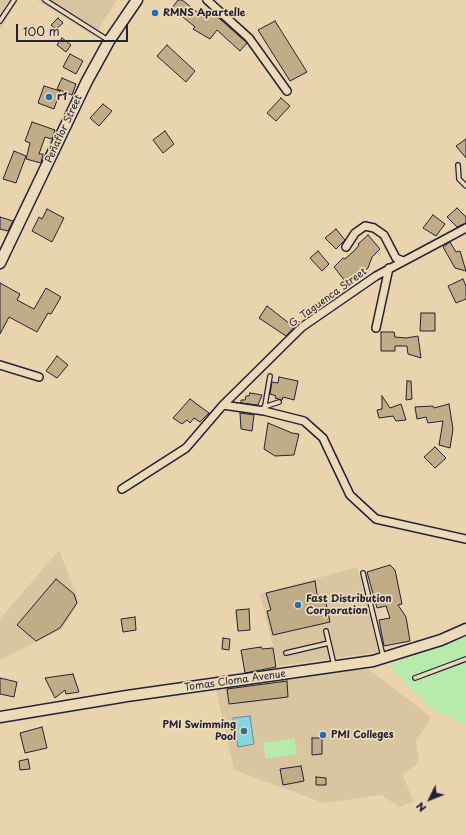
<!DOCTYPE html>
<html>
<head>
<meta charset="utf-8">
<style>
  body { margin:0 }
  #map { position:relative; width:466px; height:835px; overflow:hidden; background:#e9d4ad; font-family:"Playpen Sans",sans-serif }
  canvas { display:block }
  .north { position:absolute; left:410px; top:779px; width:40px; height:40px; -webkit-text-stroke:3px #eddab7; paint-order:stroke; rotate:227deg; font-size:11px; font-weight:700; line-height:16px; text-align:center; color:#22223b }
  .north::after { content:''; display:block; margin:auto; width:14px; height:18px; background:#22223b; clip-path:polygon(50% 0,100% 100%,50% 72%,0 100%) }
  .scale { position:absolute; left:16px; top:24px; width:112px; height:18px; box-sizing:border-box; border:2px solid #22223b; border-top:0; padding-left:5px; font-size:12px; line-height:14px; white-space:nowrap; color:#22223b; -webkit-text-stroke:3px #eddab7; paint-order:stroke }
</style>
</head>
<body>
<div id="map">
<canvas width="466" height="835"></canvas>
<div class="north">N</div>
<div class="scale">100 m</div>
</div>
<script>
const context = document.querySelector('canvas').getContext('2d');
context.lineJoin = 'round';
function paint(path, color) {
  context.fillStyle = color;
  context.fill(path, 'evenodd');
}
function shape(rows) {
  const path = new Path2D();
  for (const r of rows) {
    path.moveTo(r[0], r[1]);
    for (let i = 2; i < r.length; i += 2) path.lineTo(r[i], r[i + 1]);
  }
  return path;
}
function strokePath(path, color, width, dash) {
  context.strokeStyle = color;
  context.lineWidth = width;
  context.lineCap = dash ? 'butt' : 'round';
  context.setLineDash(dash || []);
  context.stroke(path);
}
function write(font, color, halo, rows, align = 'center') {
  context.font = font + ' "Playpen Sans",sans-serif';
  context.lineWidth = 3.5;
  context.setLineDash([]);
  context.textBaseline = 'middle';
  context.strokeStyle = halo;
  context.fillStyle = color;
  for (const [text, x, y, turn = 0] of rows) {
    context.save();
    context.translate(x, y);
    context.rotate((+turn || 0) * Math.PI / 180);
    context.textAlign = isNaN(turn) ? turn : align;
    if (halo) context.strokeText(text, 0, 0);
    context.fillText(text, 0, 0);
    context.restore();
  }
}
const built = shape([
  [0,0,18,0,0,30],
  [37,0,117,0,94,36],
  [59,550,79,602,62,629,0,660,0,619],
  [357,567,380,652,278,666,260,594],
  [367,668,431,717,416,741,419,762,403,774,413,802,399,807,382,795,324,803,234,770,216,689]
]);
const green = shape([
  [466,634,466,725,432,709,389,666],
  [294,738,297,754,266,759,263,743]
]);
const water = shape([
  [250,716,254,744,238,747,233,718,250,716]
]);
const building = shape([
  [178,0,182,0,205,18,212,12,247,43,240,51,217,30,210,39,193,29,195,27,172,8,178,0],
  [58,18,63,23,56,29,51,25,58,18],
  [275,21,307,72,290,81,258,30,275,21],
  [62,38,71,45,66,52,57,45,62,38],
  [167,45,195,71,186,82,157,56,167,45],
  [70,54,83,61,76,74,63,67,70,54],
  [62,78,76,84,72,95,57,89,62,78],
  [44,86,60,91,54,109,38,103,44,86],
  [281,98,290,106,276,121,267,113,281,98],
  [103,104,112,111,99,126,90,118,103,104],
  [32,122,55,130,52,139,45,137,39,154,43,154,41,163,26,159,30,143,25,141,32,122],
  [165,131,174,144,163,153,153,140,165,131],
  [466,139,466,158,456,146,466,139],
  [14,151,26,156,16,183,3,179,14,151],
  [457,208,466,217,466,223,457,227,447,217,457,208],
  [47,209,64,218,52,242,32,231,39,217,42,219,47,209],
  [433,215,445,224,436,236,423,228,433,215],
  [0,217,13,221,8,231,0,229,0,217],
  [336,229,345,240,336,249,325,238,336,229],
  [368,235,380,249,372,257,368,268,362,273,360,272,349,286,334,267,343,258,345,259,354,251,359,245,358,244,368,235],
  [450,242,456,252,460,251,466,271,455,268,443,247,450,242],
  [318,251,329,264,322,271,310,258,318,251],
  [463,279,466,286,466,299,456,303,448,286,463,279],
  [0,283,20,294,17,300,34,309,46,288,61,297,51,314,48,313,37,332,9,317,0,334,0,283],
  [267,306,294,327,286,336,259,318,267,306],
  [421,313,435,313,435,331,420,331,421,313],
  [381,332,394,332,395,337,406,338,418,336,421,358,408,354,407,346,395,346,395,351,381,351,381,332],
  [57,356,68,365,57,378,46,371,57,356],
  [279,377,298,381,294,400,283,397,282,400,275,398,276,396,270,394,272,382,278,383,279,377],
  [407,381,411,381,412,399,406,400,407,381],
  [250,393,262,395,258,405,241,403,241,400,245,400,246,396,249,396,250,393],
  [382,396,390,408,401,404,406,420,396,421,393,416,379,418,377,410,382,409,382,396],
  [190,399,209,413,200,422,194,418,190,423,187,420,182,424,173,418,190,399],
  [449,404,453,429,450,448,439,445,443,421,428,423,426,417,417,419,415,407,433,406,434,408,449,404],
  [240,413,254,415,252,431,241,429,240,413],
  [268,423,292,433,299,434,294,455,275,456,264,449,268,423],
  [435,447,446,458,435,468,424,457,435,447],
  [390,565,395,570,402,604,398,605,406,617,410,641,384,646,379,620,390,618,386,606,377,608,367,572,390,565],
  [56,579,74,594,77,603,60,628,36,641,17,625,56,579],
  [315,581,318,600,325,599,330,622,273,635,267,611,271,610,266,593,315,581],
  [249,609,250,630,238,631,236,610,249,609],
  [135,617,136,630,123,632,121,619,135,617],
  [223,638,230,639,229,650,222,649,223,638],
  [261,647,262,649,273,648,276,667,245,673,241,650,261,647],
  [73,674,79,692,66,694,65,690,55,698,45,678,73,674],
  [0,678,17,682,14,697,0,694,0,678],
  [287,681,288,697,229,704,227,689,287,681],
  [42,727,47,748,25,753,20,733,42,727],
  [312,738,322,738,322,754,312,755,312,738],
  [28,759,30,769,20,770,19,761,28,759],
  [301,766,304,781,283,785,280,769,301,766],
  [316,777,326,778,326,785,316,785,316,777]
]);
const service = shape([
  [45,0,108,40],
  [0,21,14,0],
  [458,165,459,179,466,186],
  [264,407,279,402],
  [264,411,270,376],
  [363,573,383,656],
  [326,631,334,665],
  [286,653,329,643],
  [415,678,466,659]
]);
const minor = shape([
  [207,0,249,38,287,91],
  [346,247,355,233,365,226,374,228,384,235,396,258,403,261],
  [376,328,389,268],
  [0,365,39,377],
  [223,405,264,411,304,421,323,438,350,495,376,519,466,539],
  [122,489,186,448,223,405,302,327,376,276,466,228]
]);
const secondary = shape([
  [0,263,87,81,109,41,137,0],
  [0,717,127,696,373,661,441,640,466,629]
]);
const markers = [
  [155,13,4,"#1f6fb2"],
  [49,97,4,"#1f6fb2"],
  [298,605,4,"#1f6fb2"],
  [244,731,4,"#1f6fb2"],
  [323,735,4,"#1f6fb2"]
];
const poiNames = [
  ["RMNS Apartelle",163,13],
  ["r1",57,97],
  ["Fast Distribution",306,599],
  ["Corporation",306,611],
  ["PMI Swimming",236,725,"right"],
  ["Pool",236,737,"right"],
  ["PMI Colleges",331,735]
];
const streetNames = [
  ["Peñaflor Street",64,129,-65],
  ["G. Taguenca Street",328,298,-36],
  ["Tomas Cloma Avenue",235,681,-8]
];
paint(built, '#d9c5a0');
paint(green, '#b7ebac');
paint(water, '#85d6df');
strokePath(water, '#5d8e9d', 1);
paint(building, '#c2ab87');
strokePath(building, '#22223b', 1);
strokePath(service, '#22223b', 6);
strokePath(minor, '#22223b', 10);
strokePath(secondary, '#22223b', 13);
strokePath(service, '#eddab7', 3.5);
strokePath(minor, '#eddab7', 7);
strokePath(secondary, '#eddab7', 10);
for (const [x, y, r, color] of markers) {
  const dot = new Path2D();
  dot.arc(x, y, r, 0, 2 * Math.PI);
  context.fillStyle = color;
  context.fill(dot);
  strokePath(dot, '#eddab7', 1.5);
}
write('bold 10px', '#22223b', '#eddab7', poiNames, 'left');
write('10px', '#22223b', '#eddab7', streetNames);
</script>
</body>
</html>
